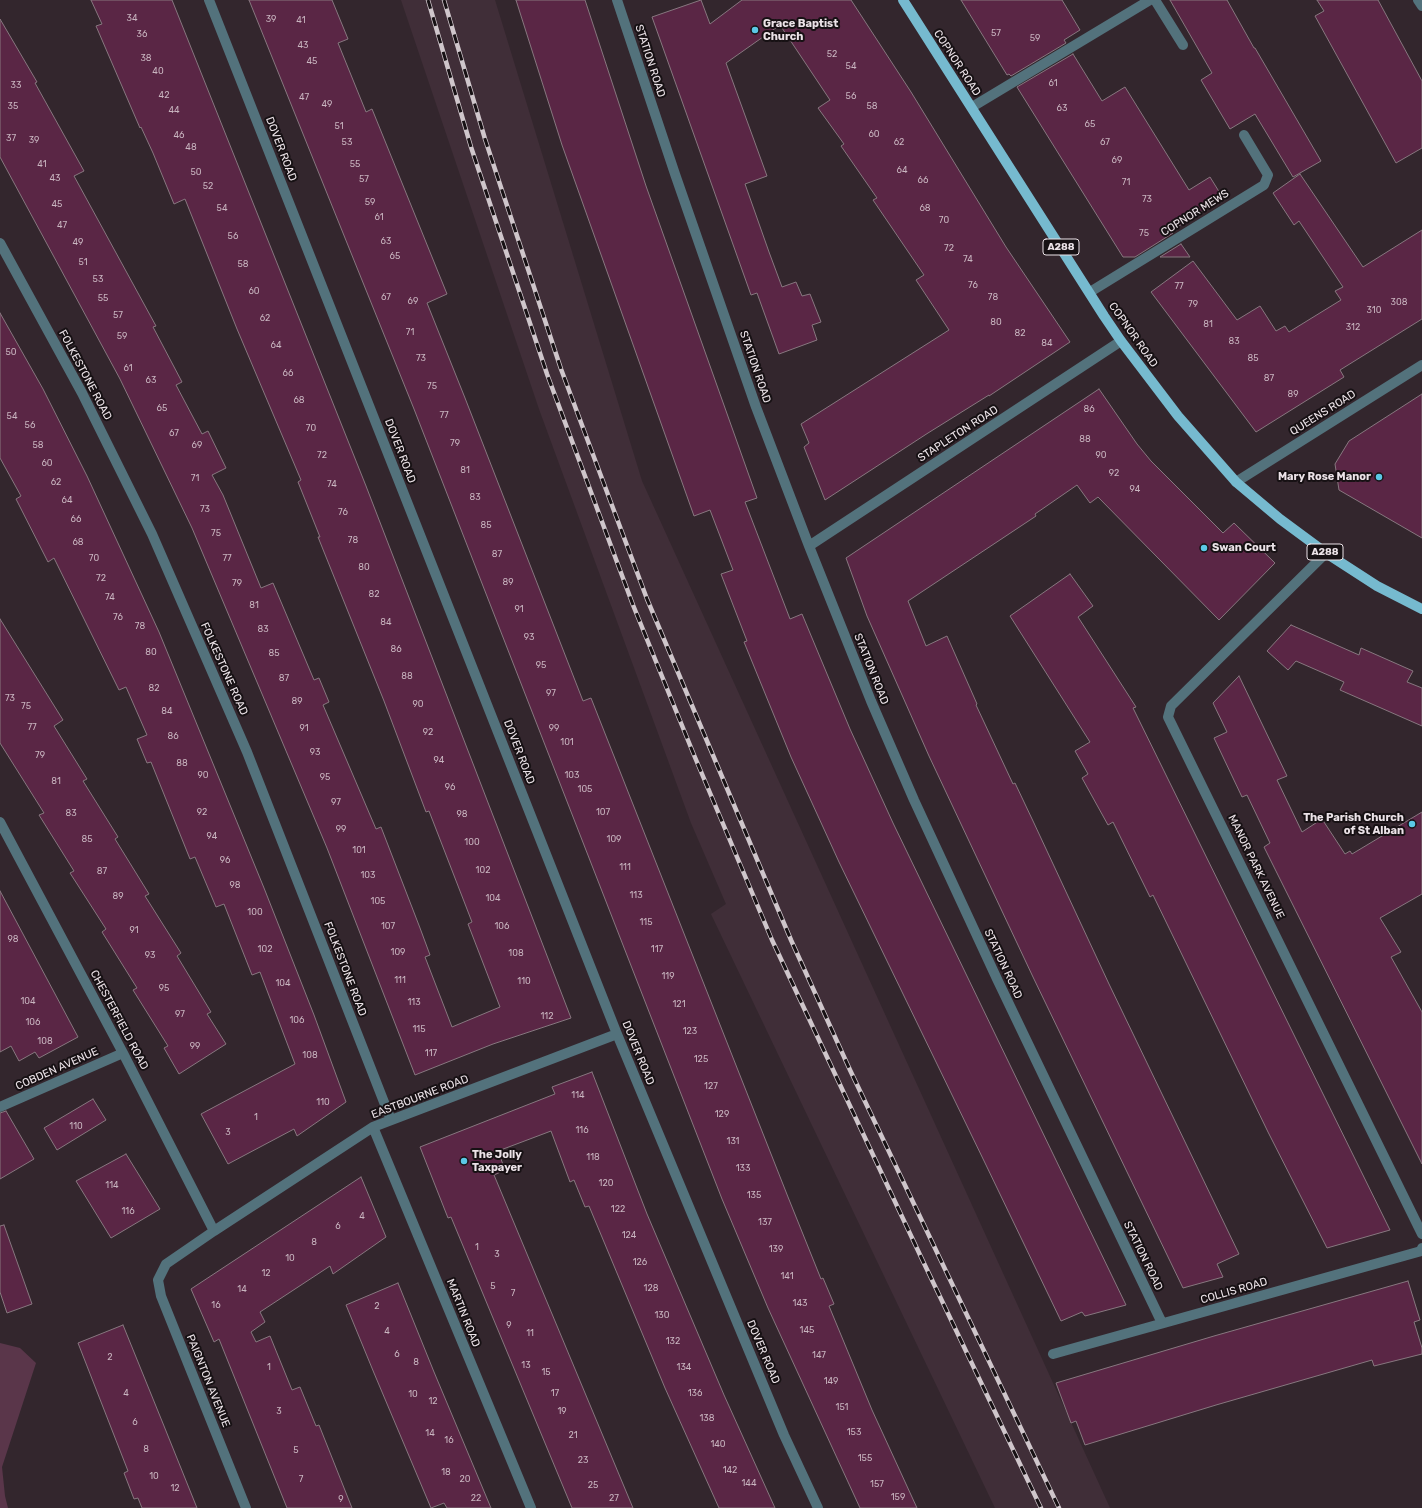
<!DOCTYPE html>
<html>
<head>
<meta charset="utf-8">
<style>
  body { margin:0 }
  canvas { display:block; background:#33262d }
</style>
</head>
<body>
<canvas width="1422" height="1508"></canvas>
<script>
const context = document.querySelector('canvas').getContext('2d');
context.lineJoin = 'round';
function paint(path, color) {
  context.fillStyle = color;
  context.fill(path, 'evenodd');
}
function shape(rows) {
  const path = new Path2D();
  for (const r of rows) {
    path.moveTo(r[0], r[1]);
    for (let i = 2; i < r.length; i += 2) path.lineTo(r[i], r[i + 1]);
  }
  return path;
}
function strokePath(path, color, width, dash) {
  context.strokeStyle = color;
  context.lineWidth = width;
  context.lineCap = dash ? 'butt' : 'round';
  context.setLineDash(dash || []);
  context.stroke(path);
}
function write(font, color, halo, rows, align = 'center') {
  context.font = font + ' Rubik,sans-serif';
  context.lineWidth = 4;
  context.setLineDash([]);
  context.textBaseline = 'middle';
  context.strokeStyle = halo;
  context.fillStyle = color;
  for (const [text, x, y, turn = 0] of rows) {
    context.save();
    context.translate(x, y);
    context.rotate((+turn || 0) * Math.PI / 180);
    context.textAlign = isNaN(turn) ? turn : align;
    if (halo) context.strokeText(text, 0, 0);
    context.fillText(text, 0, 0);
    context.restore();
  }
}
const built = shape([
  [401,0,495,0,642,481,1110,1508,995,1508,711,914,726,904,691,823,539,409]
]);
const green = shape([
  [0,1343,20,1348,36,1363,2,1467,5,1496,8,1508,0,1508]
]);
const building = shape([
  [91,0,172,0,366,486,571,1018,493,1044,415,1075,327,848,192,528,120,379,0,157,0,19,37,82,35,83,84,171,74,176,156,326,153,327,182,382,176,385,202,434,208,431,226,468,212,475,223,495,261,588,273,583,314,680,319,678,329,702,323,705,376,829,381,827,420,928,430,955,425,957,452,1027,500,1007,468,924,472,922,429,811,426,812,384,701,318,537,320,537,298,482,301,480,237,329,185,199,174,204,153,153,141,127,140,128,96,26,102,24,91,0],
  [249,0,332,0,348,39,338,43,366,112,372,109,447,294,427,303,465,398,583,701,591,698,788,1197,821,1279,823,1278,834,1304,829,1306,872,1410,917,1508,860,1508,768,1308,722,1199,414,409,249,0],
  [516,0,585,0,646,186,757,498,745,502,790,619,802,614,850,729,893,823,1126,1305,1085,1316,1082,1312,1061,1321,986,1165,839,862,791,757,744,642,747,641,721,574,733,570,710,510,694,516,562,145,516,0],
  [701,0,710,24,742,0,851,0,911,92,1006,247,1070,342,989,396,989,395,928,433,825,500,804,447,809,443,801,424,949,330,916,280,924,275,873,200,877,198,841,146,844,144,818,108,830,100,780,25,726,63,767,176,745,184,769,252,782,287,796,282,802,296,810,294,821,322,812,325,817,340,779,354,757,293,751,295,652,17,701,0],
  [961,0,1062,0,1080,30,1064,40,1066,43,1011,76,1009,74,1007,75,961,0],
  [1170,0,1227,0,1254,48,1255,48,1321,161,1293,177,1255,114,1230,129,1201,80,1212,73,1170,0],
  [1317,0,1378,0,1422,81,1422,148,1396,163,1315,16,1324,11,1317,0],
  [1073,54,1102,101,1125,87,1189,190,1210,177,1223,198,1171,231,1173,233,1135,257,1123,257,1017,87,1073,54],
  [1300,174,1363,267,1422,230,1422,319,1340,370,1344,377,1256,432,1151,292,1193,261,1237,320,1260,306,1276,331,1285,326,1289,332,1341,300,1335,291,1343,287,1299,221,1294,225,1273,193,1300,174],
  [1181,244,1190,257,1160,257,1181,244],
  [0,313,43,389,87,476,159,632,264,888,314,1015,346,1102,297,1136,294,1129,228,1164,201,1114,295,1064,260,972,252,975,224,904,216,907,195,857,190,859,151,762,147,763,137,739,147,735,126,687,119,690,54,558,48,562,16,499,21,496,0,458,0,313],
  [1099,389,1137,444,1151,461,1223,533,1234,523,1275,563,1219,620,1098,497,1090,503,1077,485,1035,514,1036,516,908,601,926,646,947,636,977,704,976,705,1013,784,1015,783,1033,821,1109,984,1239,1254,1217,1264,1223,1277,1183,1288,1033,977,929,756,867,616,846,558,1099,389],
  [1422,394,1422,538,1339,490,1335,464,1349,441,1422,394],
  [1070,574,1093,606,1078,617,1136,707,1133,708,1390,1230,1327,1248,1268,1132,1153,895,1150,897,1113,822,1108,825,1082,778,1088,774,1075,751,1090,742,1010,616,1070,574],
  [0,619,63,720,54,726,87,779,83,781,118,837,115,839,149,894,145,896,181,953,177,956,211,1012,207,1014,226,1044,179,1074,164,1048,168,1046,133,990,137,988,102,932,106,929,70,873,74,871,39,815,44,813,0,743,0,619],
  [1291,625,1359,655,1361,648,1413,671,1407,682,1422,688,1422,726,1340,690,1344,682,1296,661,1288,670,1267,651,1291,625],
  [1239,676,1287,776,1277,780,1302,832,1322,819,1345,854,1350,851,1352,854,1422,812,1422,894,1380,918,1401,952,1391,957,1422,1012,1422,1164,1264,847,1270,843,1247,795,1242,797,1214,738,1227,732,1213,703,1239,676],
  [0,891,78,1037,39,1058,35,1052,19,1061,11,1046,0,1052,0,891],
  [592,1072,647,1214,724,1395,775,1508,719,1508,665,1388,589,1206,585,1207,574,1180,570,1182,551,1131,498,1151,505,1170,494,1175,633,1508,572,1508,451,1217,448,1218,420,1147,555,1094,552,1087,592,1072],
  [93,1099,106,1120,57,1150,44,1128,93,1099],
  [6,1111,34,1159,0,1179,0,1113,6,1111],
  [126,1154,160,1209,111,1238,76,1181,126,1154],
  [361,1177,386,1237,333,1274,330,1266,260,1312,265,1322,251,1332,256,1342,270,1336,292,1390,300,1387,316,1426,319,1425,352,1508,287,1508,219,1339,214,1342,191,1289,361,1177],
  [4,1225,32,1304,7,1313,0,1292,0,1226,4,1225],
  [1408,1281,1420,1320,1414,1322,1422,1348,1422,1354,1374,1366,1372,1360,1216,1405,1085,1445,1076,1421,1071,1423,1056,1383,1214,1336,1408,1281],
  [398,1283,434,1372,491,1508,447,1508,444,1503,431,1508,374,1373,346,1305,398,1283],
  [123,1325,164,1426,197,1508,142,1508,138,1498,134,1499,124,1473,128,1471,78,1343,123,1325]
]);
const minor = shape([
  [209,0,617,1034,784,1435,818,1508],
  [617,0,675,174,756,407,809,546,871,701,914,800,997,979,1162,1323],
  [1155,0,1183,45],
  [1418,0,1422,6],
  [972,107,1150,0],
  [0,243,82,393,152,534,247,752,391,1120],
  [1090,292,1264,185,1268,175,1244,135],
  [1236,482,1422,365],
  [809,546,1121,341],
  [1326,553,1171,706,1168,717,1422,1234],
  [0,822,123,1053,214,1231],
  [0,1107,123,1053],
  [373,1127,531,1508],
  [1053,1354,1421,1251,1422,1248],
  [246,1508,161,1296,158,1280,166,1264,214,1231,373,1127,617,1034]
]);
const major = shape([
  [903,0,1104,316,1121,341,1178,416,1236,482,1280,519,1326,553,1377,586,1422,609]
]);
const rail = shape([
  [428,0,471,147,547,374,633,605,694,755,772,940,921,1257,1041,1508],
  [444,0,485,139,561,369,647,599,791,940,850,1070,1059,1508]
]);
const markers = [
  [755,30,4,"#5bc8e6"],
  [1379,477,4,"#5bc8e6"],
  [1204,548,4,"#5bc8e6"],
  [1412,824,4,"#5bc8e6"],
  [464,1161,4,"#5bc8e6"]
];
const numberNames = [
  ["34",132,18],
  ["39",271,19],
  ["41",301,20],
  ["57",996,33],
  ["36",142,34],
  ["59",1035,38],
  ["43",303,45],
  ["52",832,54],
  ["38",146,58],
  ["45",312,61],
  ["54",851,66],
  ["40",158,71],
  ["61",1053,83],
  ["33",16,85],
  ["42",164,95],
  ["56",851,96],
  ["47",304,97],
  ["49",327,104],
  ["35",13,106],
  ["58",872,106],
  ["63",1062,108],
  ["44",174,110],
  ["65",1090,124],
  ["51",339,126],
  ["60",874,134],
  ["46",179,135],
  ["37",11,138],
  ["39",34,140],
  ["53",347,142],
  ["62",899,142],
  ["67",1105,142],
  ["48",191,147],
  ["69",1117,160],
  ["41",42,164],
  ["55",355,164],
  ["64",902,170],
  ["50",196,172],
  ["43",55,178],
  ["57",364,179],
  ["66",923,180],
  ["71",1126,182],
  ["52",208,186],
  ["73",1147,199],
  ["59",370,202],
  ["45",57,204],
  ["54",222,208],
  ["68",925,208],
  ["61",379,217],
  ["70",944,220],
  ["47",62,225],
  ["75",1144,233],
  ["56",233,236],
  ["63",386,241],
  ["49",78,242],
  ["72",949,248],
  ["65",395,256],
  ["74",968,259],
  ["51",83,262],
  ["58",243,264],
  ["53",98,279],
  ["76",973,285],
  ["77",1179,286],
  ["60",254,291],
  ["67",386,297],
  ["78",993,297],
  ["55",103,298],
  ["69",413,301],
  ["308",1399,302],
  ["79",1193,304],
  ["310",1374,310],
  ["57",118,315],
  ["62",265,318],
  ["80",996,322],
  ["81",1208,324],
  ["312",1353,327],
  ["71",410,332],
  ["82",1020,333],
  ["59",122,336],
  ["83",1234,341],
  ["84",1047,343],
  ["64",276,345],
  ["50",11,352],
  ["73",421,358],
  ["85",1253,358],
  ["61",128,368],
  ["66",288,373],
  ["87",1269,378],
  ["63",151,380],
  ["75",432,386],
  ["89",1293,394],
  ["68",299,400],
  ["65",162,408],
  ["86",1089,409],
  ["77",444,415],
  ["54",12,416],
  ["56",30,425],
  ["70",311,428],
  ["67",174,433],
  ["88",1085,439],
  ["79",455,443],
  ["58",38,445],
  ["69",197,445],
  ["72",322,455],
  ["90",1101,455],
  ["60",47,463],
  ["81",465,470],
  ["92",1114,473],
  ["71",195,478],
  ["62",56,482],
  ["74",332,484],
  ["94",1135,489],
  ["83",475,497],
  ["64",67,500],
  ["73",205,509],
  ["76",343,512],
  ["66",76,519],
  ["85",486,525],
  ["75",216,533],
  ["78",353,540],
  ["68",78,542],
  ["87",497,554],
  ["70",94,558],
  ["77",227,558],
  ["80",364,567],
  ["72",101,578],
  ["89",508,582],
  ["79",237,583],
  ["82",374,594],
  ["74",110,597],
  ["81",254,605],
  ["91",519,609],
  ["76",118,617],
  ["84",386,622],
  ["78",140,626],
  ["83",263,629],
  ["93",529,637],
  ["86",396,649],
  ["80",151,652],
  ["85",274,653],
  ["95",541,665],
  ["88",407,676],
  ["87",284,678],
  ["82",154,688],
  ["97",551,693],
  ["73",10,698],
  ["89",297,701],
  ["90",418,704],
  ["75",26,706],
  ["84",167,711],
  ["77",32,727],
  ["91",304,728],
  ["99",554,728],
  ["92",428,732],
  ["86",173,736],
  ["101",567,742],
  ["93",315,752],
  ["79",40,755],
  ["94",439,760],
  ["88",182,763],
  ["90",203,775],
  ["103",572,775],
  ["95",325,777],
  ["81",56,781],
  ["96",450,787],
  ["105",585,789],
  ["97",336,802],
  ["92",202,812],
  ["107",603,812],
  ["83",71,813],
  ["98",462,814],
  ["99",341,829],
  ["94",212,836],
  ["85",87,839],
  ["109",614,839],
  ["100",472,842],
  ["101",359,850],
  ["96",225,860],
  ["111",625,867],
  ["102",483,870],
  ["87",102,871],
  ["103",368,875],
  ["98",235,885],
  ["113",636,895],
  ["89",118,896],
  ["104",493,898],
  ["105",378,901],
  ["100",255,912],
  ["115",646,922],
  ["107",388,926],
  ["106",502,926],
  ["91",134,930],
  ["98",13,939],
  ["102",265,949],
  ["117",657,949],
  ["109",398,952],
  ["108",516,953],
  ["93",150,955],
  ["119",668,976],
  ["111",400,980],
  ["110",524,981],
  ["104",283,983],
  ["95",164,988],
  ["104",28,1001],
  ["113",414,1002],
  ["121",679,1004],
  ["97",180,1014],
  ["112",547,1016],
  ["106",297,1020],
  ["106",33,1022],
  ["115",419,1029],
  ["123",690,1031],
  ["108",45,1041],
  ["99",195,1046],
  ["117",431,1053],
  ["108",310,1055],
  ["125",701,1059],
  ["127",711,1086],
  ["114",578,1095],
  ["110",323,1102],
  ["129",722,1114],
  ["1",256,1117],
  ["110",76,1126],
  ["116",582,1130],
  ["3",228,1132],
  ["131",733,1141],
  ["118",593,1157],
  ["133",743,1168],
  ["120",606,1183],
  ["114",112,1185],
  ["135",754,1195],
  ["122",618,1209],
  ["116",128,1211],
  ["4",362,1216],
  ["137",765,1222],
  ["6",338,1226],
  ["124",629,1235],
  ["8",314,1242],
  ["1",477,1247],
  ["139",776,1249],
  ["3",497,1254],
  ["10",290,1258],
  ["126",640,1262],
  ["12",266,1273],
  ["141",787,1276],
  ["5",493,1286],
  ["128",651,1288],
  ["14",242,1289],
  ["7",513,1293],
  ["143",800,1303],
  ["16",216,1305],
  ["2",377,1306],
  ["130",662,1315],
  ["9",509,1325],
  ["145",807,1330],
  ["4",387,1331],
  ["11",530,1333],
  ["132",673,1341],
  ["6",397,1354],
  ["147",819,1355],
  ["2",110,1357],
  ["8",416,1362],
  ["13",526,1365],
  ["1",269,1367],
  ["134",684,1367],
  ["15",546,1372],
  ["149",831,1381],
  ["4",126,1393],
  ["17",555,1393],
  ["136",695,1393],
  ["10",413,1394],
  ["12",433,1401],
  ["151",842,1407],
  ["3",279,1411],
  ["19",562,1411],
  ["138",707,1418],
  ["6",135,1422],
  ["153",854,1432],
  ["14",430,1433],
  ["21",573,1435],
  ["16",449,1440],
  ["140",718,1444],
  ["8",146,1449],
  ["5",296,1450],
  ["155",865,1458],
  ["23",583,1460],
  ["142",730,1470],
  ["18",446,1472],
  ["10",154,1476],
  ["7",301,1479],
  ["20",465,1479],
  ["144",749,1483],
  ["157",877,1484],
  ["25",593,1485],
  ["12",175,1488],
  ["159",898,1497],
  ["22",476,1498],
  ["27",614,1498],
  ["9",341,1499]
];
const shields = [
  [1061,247,36],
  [1325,552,36]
];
const shieldNames = [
  ["A288",1061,247],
  ["A288",1325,552]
];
const poiNames = [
  ["Grace Baptist",763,24],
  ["Church",763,37],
  ["Mary Rose Manor",1371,477,"right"],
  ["Swan Court",1212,548],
  ["The Parish Church",1404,818,"right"],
  ["of St Alban",1404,831,"right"],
  ["The Jolly",472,1155],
  ["Taxpayer",472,1168]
];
const streetNames = [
  ["STATION ROAD",650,61,72],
  ["COPNOR ROAD",957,63,57],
  ["DOVER ROAD",281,149,69],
  ["COPNOR MEWS",1195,213,-32],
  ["COPNOR ROAD",1133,335,55],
  ["STATION ROAD",755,367,71],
  ["FOLKESTONE ROAD",85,375,62],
  ["QUEENS ROAD",1323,413,-32],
  ["STAPLETON ROAD",958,434,-33],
  ["DOVER ROAD",400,451,69],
  ["FOLKESTONE ROAD",224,669,66],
  ["STATION ROAD",871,669,68],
  ["DOVER ROAD",519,752,69],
  ["MANOR PARK AVENUE",1256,867,64],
  ["STATION ROAD",1003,964,65],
  ["FOLKESTONE ROAD",345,969,69],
  ["CHESTERFIELD ROAD",119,1020,62],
  ["DOVER ROAD",638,1053,68],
  ["COBDEN AVENUE",57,1069,-24],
  ["EASTBOURNE ROAD",420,1097,-21],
  ["STATION ROAD",1143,1256,64],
  ["COLLIS ROAD",1234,1291,-16],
  ["MARTIN ROAD",463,1313,68],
  ["DOVER ROAD",763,1352,67],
  ["PAIGNTON AVENUE",208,1381,68]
];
paint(built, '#402e38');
paint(green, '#5a364a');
paint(building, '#5a2645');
strokePath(building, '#87777f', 1);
strokePath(minor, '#53727c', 10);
strokePath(major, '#76bacf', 10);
strokePath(rail, '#cfc6cb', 4.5);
strokePath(rail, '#171114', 3, [9]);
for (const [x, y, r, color] of markers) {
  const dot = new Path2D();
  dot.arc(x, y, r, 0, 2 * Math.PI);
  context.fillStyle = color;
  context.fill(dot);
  strokePath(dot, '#171114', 1.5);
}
write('9px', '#c8b4bf', null, numberNames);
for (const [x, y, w] of shields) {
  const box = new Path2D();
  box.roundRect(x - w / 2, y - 8, w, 16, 3);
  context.fillStyle = '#171114';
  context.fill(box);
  strokePath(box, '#ece3e8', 1);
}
write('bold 10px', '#ece3e8', null, shieldNames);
write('bold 11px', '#ece3e8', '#171114', poiNames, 'left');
write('11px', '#ece3e8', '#171114', streetNames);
</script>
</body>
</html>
